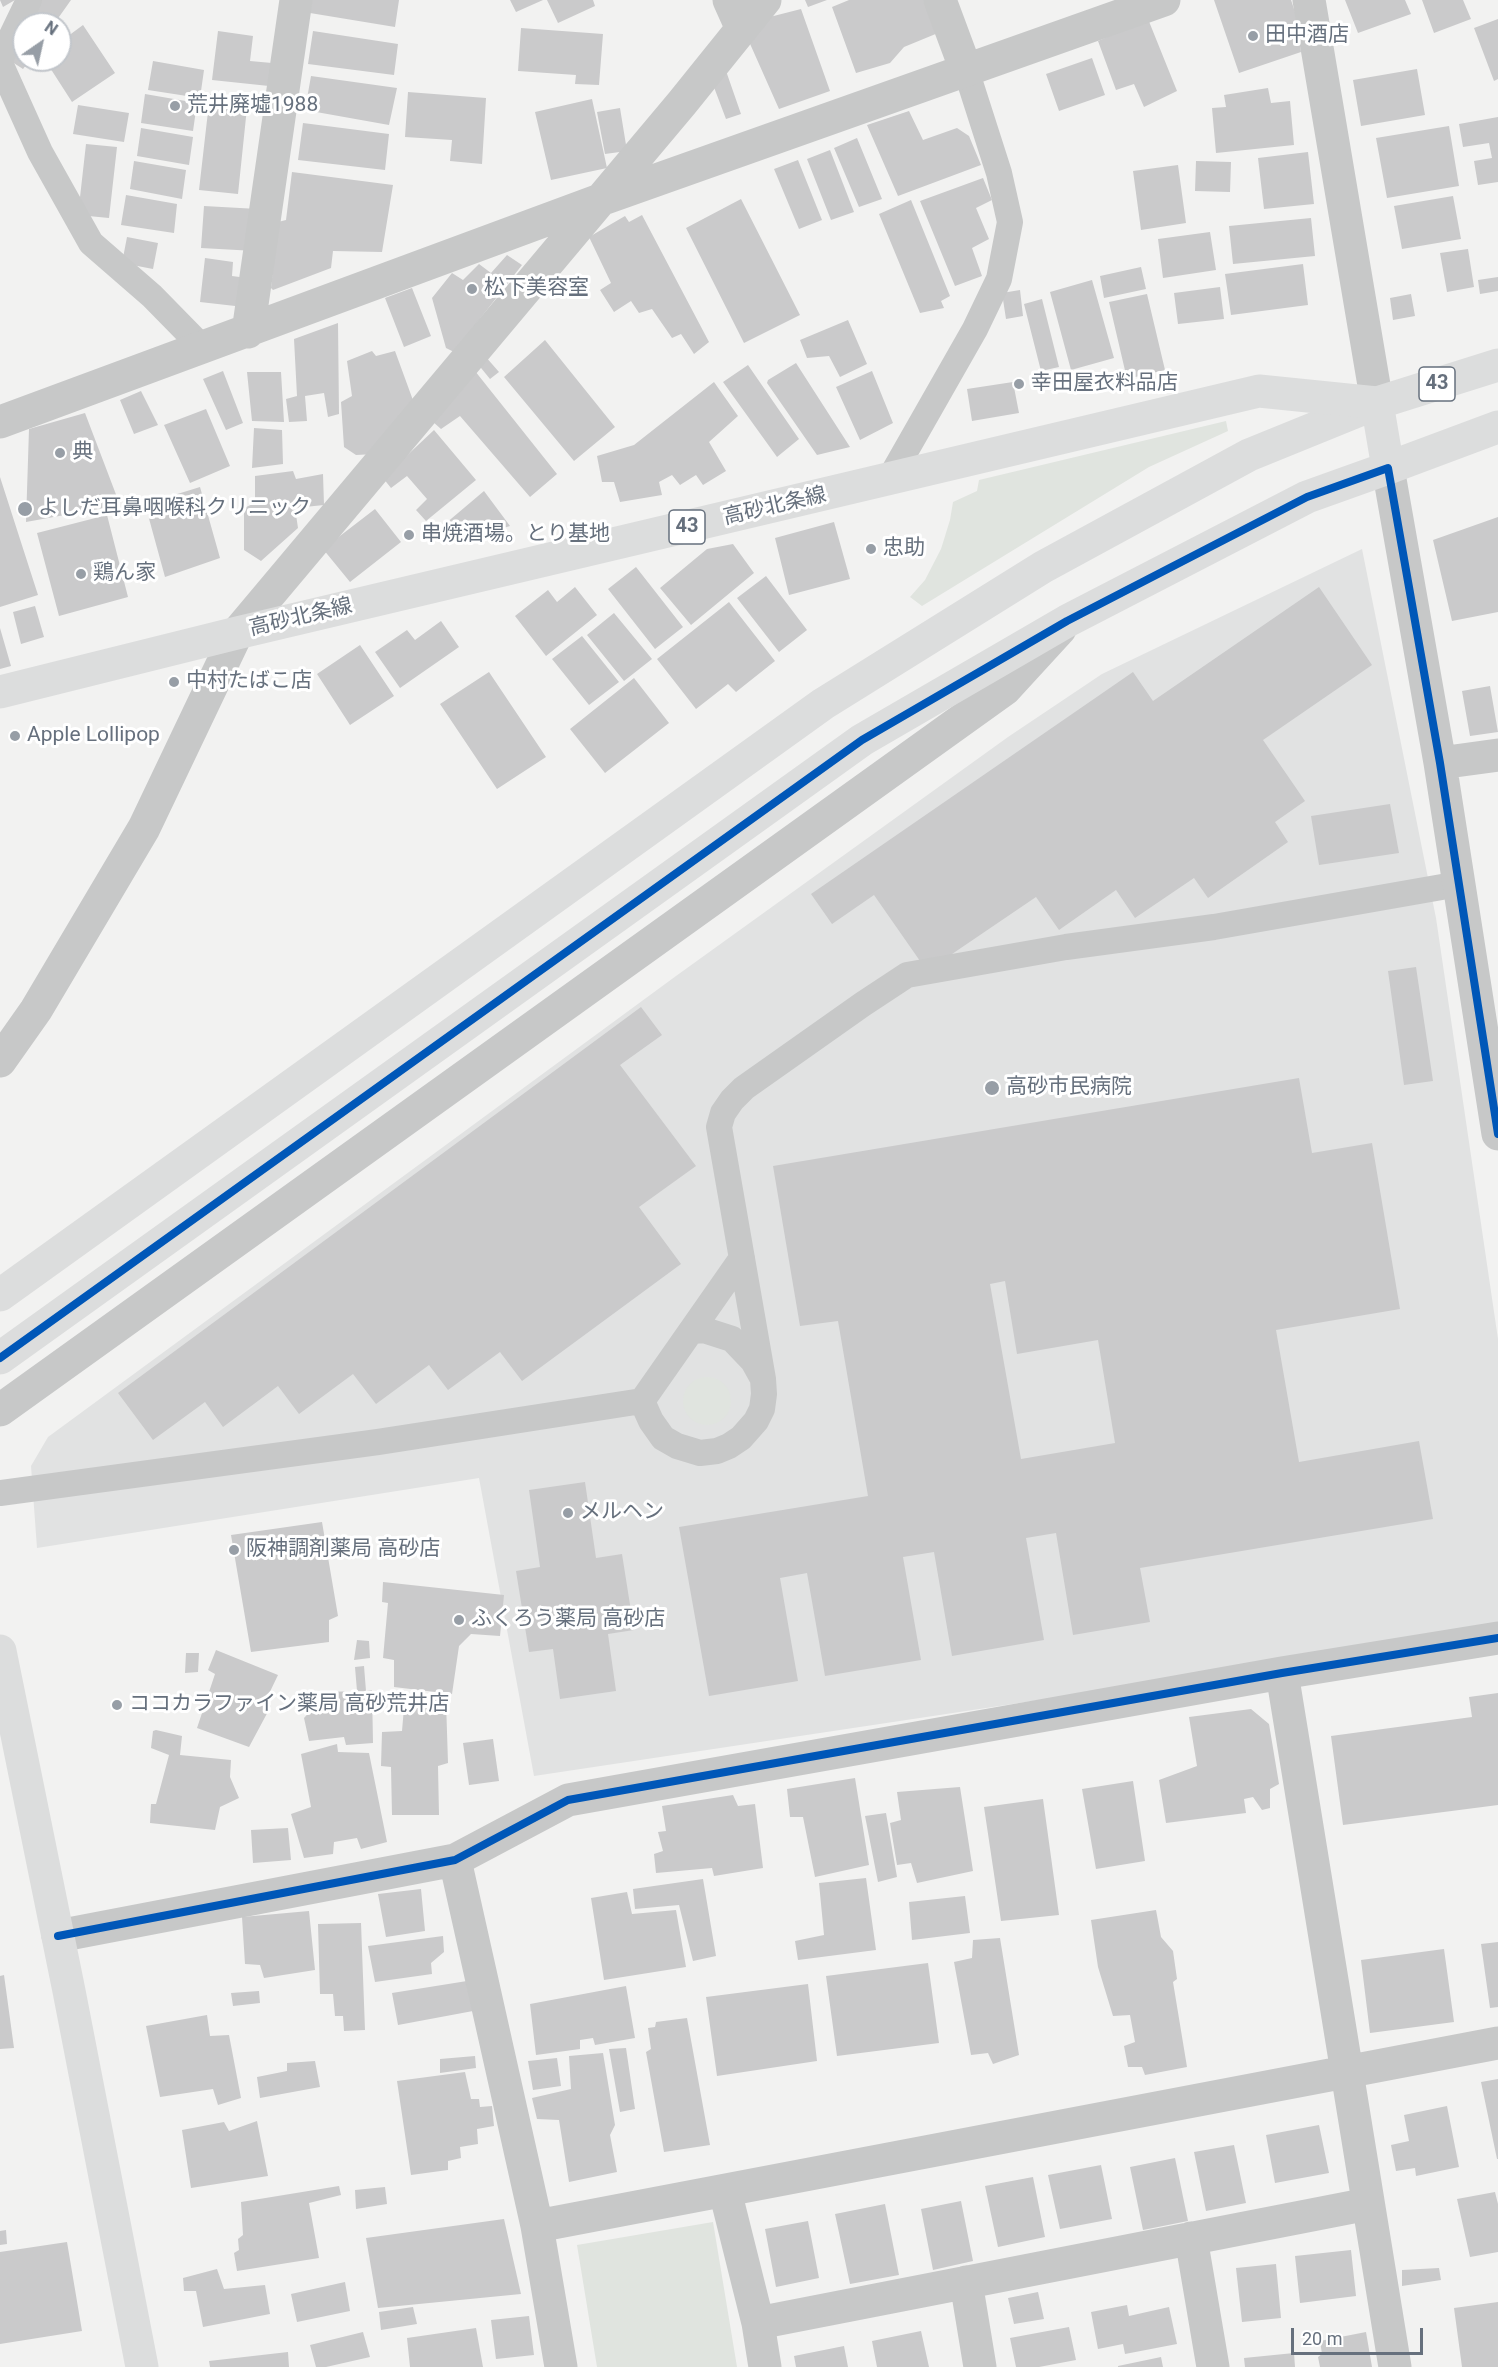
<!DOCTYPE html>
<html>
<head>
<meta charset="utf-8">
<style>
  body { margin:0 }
  #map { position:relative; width:1498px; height:2367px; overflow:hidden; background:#f2f2f1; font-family:Roboto,sans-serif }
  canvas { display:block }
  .north { position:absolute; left:12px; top:12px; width:60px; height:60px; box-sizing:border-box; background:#fff; border:2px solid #c2c6cb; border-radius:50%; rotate:34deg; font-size:16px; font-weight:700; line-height:24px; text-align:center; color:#66707d }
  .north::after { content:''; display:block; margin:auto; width:21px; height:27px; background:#979ea6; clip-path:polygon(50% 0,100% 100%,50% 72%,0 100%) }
  .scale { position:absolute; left:1291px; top:2328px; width:132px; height:27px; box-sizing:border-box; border:3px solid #66707d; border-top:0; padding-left:8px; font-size:18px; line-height:21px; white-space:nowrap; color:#66707d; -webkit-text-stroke:4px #fff; paint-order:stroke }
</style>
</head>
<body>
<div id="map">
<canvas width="1498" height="2367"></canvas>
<div class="north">N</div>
<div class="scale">20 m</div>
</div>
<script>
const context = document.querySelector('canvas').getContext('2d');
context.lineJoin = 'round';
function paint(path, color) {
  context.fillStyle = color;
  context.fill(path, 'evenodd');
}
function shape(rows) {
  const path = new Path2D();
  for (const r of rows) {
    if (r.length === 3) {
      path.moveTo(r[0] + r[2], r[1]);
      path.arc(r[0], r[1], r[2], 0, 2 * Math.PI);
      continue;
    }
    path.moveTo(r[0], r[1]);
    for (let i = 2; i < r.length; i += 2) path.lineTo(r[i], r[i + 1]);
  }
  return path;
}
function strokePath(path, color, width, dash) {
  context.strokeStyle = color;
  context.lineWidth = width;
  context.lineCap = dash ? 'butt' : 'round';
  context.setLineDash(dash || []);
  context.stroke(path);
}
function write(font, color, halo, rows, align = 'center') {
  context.font = font + ' Roboto,"Noto Sans JP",sans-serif';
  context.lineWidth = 6;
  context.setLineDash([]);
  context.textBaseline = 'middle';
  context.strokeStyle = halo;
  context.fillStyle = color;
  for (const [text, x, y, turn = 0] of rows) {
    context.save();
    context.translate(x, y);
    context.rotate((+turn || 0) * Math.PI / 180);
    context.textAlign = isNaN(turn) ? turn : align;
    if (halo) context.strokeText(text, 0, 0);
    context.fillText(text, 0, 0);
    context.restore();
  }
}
const built = shape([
  [1362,549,1436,918,1498,1339,1498,1631,534,1776,479,1478,37,1548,31,1466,48,1437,676,976,1008,737,1102,674]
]);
const green = shape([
  [1226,421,1228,431,1149,467,922,606,910,597,925,580,941,549,950,520,953,502,977,491,979,480],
  [707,1401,24],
  [713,2222,737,2367,597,2367,577,2245]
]);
const building = shape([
  [0,0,15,0,3,7],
  [37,0,71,0,54,24,24,24],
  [312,0,399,0,395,27,310,13],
  [510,0,543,0,516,12],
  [547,0,593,0,595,6,558,23],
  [805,0,827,0,808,7],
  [849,0,926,0,938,33,904,47,890,63,856,73,832,7],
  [1214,0,1291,0,1297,18,1301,52,1239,73],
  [1345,0,1405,0,1411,14,1358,33],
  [1422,0,1463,0,1471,19,1434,33],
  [801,9,830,91,779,109,747,37,758,20],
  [1148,19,1177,91,1144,107,1134,84,1116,90,1098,41],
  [1498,19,1498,79,1494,81,1474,28],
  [24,24,24,60,30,60,23,69,6,58],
  [83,25,115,73,72,102,45,60,60,60,60,42],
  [521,28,603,34,599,85,575,84,576,75,518,71],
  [218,31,253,36,250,61,272,63,269,86,212,80],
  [313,31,398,44,394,75,308,64],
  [1092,58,1105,95,1059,111,1046,74],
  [153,61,204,70,200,98,148,90],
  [725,68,741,114,726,119,709,74],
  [1417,69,1425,115,1361,126,1353,80],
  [311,76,397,88,389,125,305,110],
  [1268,88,1271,103,1290,101,1294,145,1216,153,1212,108,1226,107,1224,95],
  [408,92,486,98,482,164,450,161,452,140,405,137],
  [145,94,197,103,193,131,141,123],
  [210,94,248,98,238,194,199,190],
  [592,99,607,168,551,180,535,112],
  [78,105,129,113,124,142,73,134],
  [620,108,627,151,605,154,597,112],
  [909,111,923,140,957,128,969,136,981,165,898,196,867,125],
  [1498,117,1498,182,1478,185,1474,161,1492,158,1489,143,1463,147,1459,124],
  [303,123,389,134,385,170,298,160],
  [1449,126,1459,186,1387,198,1376,138],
  [141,128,193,137,189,165,137,156],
  [857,138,882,199,859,207,834,148],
  [86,144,117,147,109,218,78,215],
  [830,150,854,212,831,220,807,159],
  [1308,152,1314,204,1264,209,1258,158],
  [798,160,822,220,799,229,774,169],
  [134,161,186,170,182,199,130,189],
  [1196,161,1231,162,1230,192,1195,191],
  [1178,165,1186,223,1141,230,1133,171],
  [292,172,393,185,382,252,333,251,331,268,273,290,271,288,278,222,286,220],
  [983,178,992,200,976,208,989,239,972,248,982,276,955,286,920,201],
  [126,195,177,204,174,233,121,225],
  [1453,196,1461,239,1402,249,1394,206],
  [741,199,800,315,744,343,686,228],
  [911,200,950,296,941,301,944,308,920,313,879,214],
  [204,206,258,209,255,251,201,248],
  [642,215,709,342,694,354,681,334,672,338,652,309,639,313,631,301,614,312,600,290,611,283,589,237,625,216,629,222],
  [1311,218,1315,256,1233,264,1229,226],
  [1210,232,1216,270,1163,278,1158,239],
  [127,237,158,243,153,269,122,263],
  [1468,249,1474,287,1447,292,1440,253],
  [507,255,522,265,454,352,446,348,432,298,452,273,463,280,479,264,491,273],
  [205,258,233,262,232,276,247,278,244,307,200,302],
  [1303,264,1308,305,1231,315,1225,274],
  [1141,267,1146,289,1104,298,1100,276],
  [1498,277,1498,291,1480,294,1478,280],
  [1092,280,1114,358,1071,370,1050,292],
  [1220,287,1224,319,1178,324,1174,293],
  [412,288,431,336,404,347,385,298],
  [1020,290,1023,316,1006,319,1002,293],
  [1147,294,1165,370,1127,379,1109,302],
  [1411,294,1415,316,1393,320,1390,298],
  [1042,299,1059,367,1041,371,1024,304],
  [848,320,867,364,840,377,829,356,807,358,800,340],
  [338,323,339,414,328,417,324,393,305,396,307,421,289,422,286,399,297,396,294,339],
  [545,340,615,427,574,461,504,377],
  [372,351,376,356,395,351,414,403,375,454,356,455,344,447,341,402,352,396,347,361],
  [485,356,499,372,490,379,477,363],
  [796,363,850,447,817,455,767,383,768,380],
  [748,365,799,439,777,457,723,382],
  [223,371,243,423,226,430,203,379],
  [475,371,557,474,530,497,460,416,441,429,432,421],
  [872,371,893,423,860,440,836,387],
  [247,372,281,372,284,422,252,421],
  [714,382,738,416,709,442,726,471,703,485,696,475,680,485,672,475,659,482,662,495,620,502,614,482,602,482,597,456,634,445],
  [1013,382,1019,413,972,421,967,389],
  [141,391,158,425,134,434,120,400],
  [206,409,230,466,190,483,164,425],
  [85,413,120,505,26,522,29,429],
  [254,428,282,430,283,464,252,468],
  [434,430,476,480,426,521,416,510,427,499,407,476,391,488,383,478],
  [293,471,296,479,323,474,324,505,295,508,298,528,261,561,244,550,244,508,255,503,255,476],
  [0,477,38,595,0,607],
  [200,487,220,558,165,577,145,504],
  [484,491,510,526,458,542,445,524],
  [375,509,401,542,350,582,323,549],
  [107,515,128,597,59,616,37,533],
  [1498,517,1498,612,1452,621,1433,540],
  [834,522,850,579,789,595,775,538],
  [733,544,754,573,691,625,660,588,707,549],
  [636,567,683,627,655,649,608,589],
  [766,576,807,630,779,652,737,598],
  [575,587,597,615,546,656,515,616,548,590,557,602],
  [1319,587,1372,665,1263,740,1305,801,1275,822,1288,842,1208,898,1194,878,1135,918,1116,890,1059,930,1036,897,927,971,874,895,832,924,811,894,1133,672,1153,701],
  [729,602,775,661,736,692,728,684,696,709,657,659],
  [35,606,44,637,21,644,13,612],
  [614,613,652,659,624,681,587,635],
  [441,621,459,647,400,688,375,652,407,630,415,640],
  [0,628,11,666,0,669],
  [582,636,619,682,589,705,552,659],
  [360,645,394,696,350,725,317,674],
  [489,672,546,757,497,789,440,704],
  [634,678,669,723,605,773,570,729],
  [1490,686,1498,732,1470,736,1462,691],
  [1390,804,1399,853,1319,865,1311,816],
  [1416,967,1433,1081,1404,1085,1388,971],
  [641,1007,662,1035,620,1065,696,1166,639,1207,681,1264,522,1381,500,1352,448,1390,429,1365,376,1404,353,1374,299,1414,278,1386,223,1427,205,1402,153,1440,118,1393],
  [1299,1078,1312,1153,1372,1143,1400,1309,1276,1330,1299,1462,1419,1441,1433,1519,1140,1568,1150,1622,1073,1635,1056,1533,1026,1538,1044,1640,952,1656,934,1552,903,1557,921,1660,825,1676,807,1573,780,1578,798,1681,709,1696,679,1527,868,1496,838,1321,800,1326,773,1166],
  [1005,1281,1017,1354,1098,1340,1115,1443,1021,1459,990,1284],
  [585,1482,596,1558,622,1554,634,1630,608,1634,616,1691,560,1699,553,1649,529,1652,516,1571,540,1567,529,1490],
  [322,1522,338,1616,329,1620,329,1642,251,1652,231,1535],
  [383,1582,504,1595,500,1636,471,1634,459,1646,452,1694,394,1687,394,1660,383,1658,388,1603,382,1602],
  [357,1640,369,1641,370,1658,354,1660],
  [216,1650,278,1675,266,1700,271,1706,249,1747,197,1728,215,1674,208,1670],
  [186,1653,199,1653,198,1672,185,1673],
  [364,1666,366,1691,372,1690,373,1743,346,1745,344,1737,309,1741,304,1718,328,1692,357,1691,355,1667],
  [1498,1693,1498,1805,1343,1825,1331,1736,1472,1717,1469,1697],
  [405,1696,446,1701,448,1763,438,1766,439,1815,392,1815,391,1767,381,1766,382,1732,402,1731],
  [1251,1709,1269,1724,1279,1784,1270,1789,1270,1808,1262,1810,1253,1797,1244,1799,1246,1813,1166,1823,1159,1780,1197,1766,1189,1717],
  [156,1730,182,1736,180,1755,231,1760,230,1777,239,1798,220,1807,215,1830,150,1823,151,1804,156,1804,169,1755,151,1748,153,1731],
  [493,1739,499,1781,469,1785,463,1743],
  [337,1744,338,1752,369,1753,387,1842,361,1849,357,1838,334,1842,333,1854,304,1858,291,1814,311,1807,301,1754],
  [855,1778,869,1865,815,1877,803,1817,790,1817,787,1789],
  [1133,1781,1145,1861,1096,1869,1082,1789],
  [960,1787,973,1871,917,1883,911,1863,897,1865,890,1823,901,1820,897,1792],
  [733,1795,738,1806,755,1804,763,1868,714,1876,712,1868,656,1873,654,1854,663,1851,658,1832,666,1831,662,1806],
  [1043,1799,1059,1915,1001,1921,984,1807],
  [886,1813,897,1877,878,1882,865,1816],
  [288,1828,291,1860,253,1863,251,1830],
  [866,1878,876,1950,798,1960,795,1941,824,1935,819,1883],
  [703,1879,716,1956,693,1961,679,1905,635,1909,633,1889],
  [421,1889,425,1931,386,1937,378,1894],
  [627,1892,632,1914,676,1910,686,1967,604,1980,591,1898],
  [965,1896,970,1933,912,1940,909,1902],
  [1156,1910,1161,1937,1173,1951,1177,1979,1173,1982,1187,2067,1145,2075,1142,2067,1128,2067,1124,2046,1135,2042,1130,2015,1113,2016,1098,1967,1091,1920],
  [309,1911,315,1970,264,1978,260,1965,245,1964,242,1917],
  [361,1923,365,2030,344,2031,343,2016,335,2016,333,1994,320,1994,318,1924],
  [443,1936,444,1952,431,1963,432,1974,375,1982,368,1946],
  [1000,1938,1019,2055,993,2064,988,2053,971,2055,954,1962,972,1958,973,1940],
  [1498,1942,1498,2007,1490,2008,1481,1944],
  [1444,1949,1454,2022,1370,2033,1361,1960],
  [928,1963,939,2043,837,2056,826,1976],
  [4,1975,14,2048,0,2049,0,1976],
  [467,1981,473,2011,398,2025,392,1993],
  [808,1984,817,2061,717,2076,706,1997],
  [626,1986,635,2038,595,2045,593,2038,580,2040,580,2049,536,2055,530,2004],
  [259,1991,260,2003,233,2006,231,1993],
  [207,2015,210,2036,229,2035,241,2098,218,2105,213,2089,160,2097,146,2026],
  [687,2018,710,2145,664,2152,646,2052,651,2049,648,2028,655,2027,656,2022],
  [626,2048,635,2109,620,2112,609,2049],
  [603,2053,615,2125,610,2135,617,2172,569,2182,559,2120,537,2119,532,2098,571,2089,569,2056],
  [475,2056,476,2068,440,2073,440,2059],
  [557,2058,561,2086,533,2090,528,2061],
  [315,2061,320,2087,260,2098,257,2077,287,2071,287,2063],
  [465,2072,471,2099,479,2099,480,2107,492,2106,494,2126,477,2129,478,2144,460,2147,461,2158,448,2161,448,2170,411,2175,397,2081],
  [1498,2079,1498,2159,1497,2159,1481,2082],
  [1447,2106,1459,2167,1416,2176,1415,2168,1396,2171,1391,2145,1409,2141,1404,2115],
  [257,2121,268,2176,191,2188,182,2130,224,2122,229,2131],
  [1319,2125,1329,2173,1275,2183,1266,2135],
  [1234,2145,1246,2203,1206,2211,1194,2152],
  [1175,2158,1188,2221,1143,2230,1130,2167],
  [1101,2165,1112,2219,1060,2229,1048,2175],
  [1033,2177,1045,2237,998,2247,985,2186],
  [339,2186,341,2195,309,2203,319,2258,237,2271,234,2253,239,2250,238,2239,243,2235,241,2202],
  [385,2187,387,2204,356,2209,355,2190],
  [1495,2192,1498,2204,1498,2252,1470,2257,1457,2199],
  [961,2201,973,2261,933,2270,921,2209],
  [885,2204,899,2275,850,2284,835,2214],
  [504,2219,521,2294,378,2308,366,2238],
  [808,2221,819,2278,776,2287,765,2229],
  [6,2230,7,2244,0,2245,0,2231],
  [67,2242,82,2331,0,2344,0,2252],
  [1351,2250,1356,2296,1300,2303,1295,2256],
  [1276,2264,1281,2318,1242,2322,1236,2268],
  [1439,2268,1441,2280,1402,2286,1402,2270],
  [217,2269,224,2289,265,2285,270,2314,203,2327,196,2291,184,2291,183,2278],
  [345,2282,350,2311,297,2322,291,2294],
  [1038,2292,1044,2319,1014,2324,1008,2298],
  [1498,2302,1498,2367,1462,2367,1454,2308],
  [1127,2305,1129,2316,1169,2307,1177,2344,1125,2354,1123,2344,1098,2349,1091,2312],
  [413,2307,417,2324,381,2330,379,2312],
  [529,2316,534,2355,496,2359,491,2320],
  [1069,2327,1076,2360,1039,2367,1016,2367,1010,2338],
  [476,2328,483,2367,410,2367,407,2338],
  [921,2331,929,2367,877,2367,872,2341],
  [363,2332,370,2357,326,2367,316,2367,310,2345],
  [1366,2332,1372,2367,1320,2367,1318,2357,1322,2354,1320,2341],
  [844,2346,848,2367,796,2367,794,2356],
  [288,2352,289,2367,210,2367,209,2361],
  [1294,2353,1295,2367,1245,2367,1244,2358],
  [1161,2357,1163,2367,1118,2367,1118,2366]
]);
const lane = shape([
  [0,60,29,0],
  [0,63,40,152,91,243,152,296,203,348],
  [889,480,975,329,999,279,1010,222,999,173,966,70],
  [763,1379,719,1127,723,1113,732,1100,744,1088,863,1004,907,975,1066,947,1214,927,1459,884],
  [642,1401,651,1421,663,1438,677,1446,700,1453,717,1451,729,1446,741,1438,756,1421,762,1409,764,1394,763,1379,753,1361,732,1339,704,1330,693,1331],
  [0,1493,378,1442,642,1401,742,1258]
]);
const street = shape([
  [729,0,742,29],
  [940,0,966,70],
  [1309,0,1377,403],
  [248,332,296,0],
  [0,422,600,200,1164,0],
  [1388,468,1440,763,1498,1134],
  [1440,763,1498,755],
  [0,1061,36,1010,144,828,237,633,682,103,765,0],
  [0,1410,1005,689,1060,629],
  [1282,1673,1395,2367],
  [455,1860,537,2226,561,2367],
  [58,1936,455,1860,568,1800,1282,1673,1498,1638],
  [725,2191,758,2323,765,2367],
  [537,2226,1498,2043],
  [1191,2238,1213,2367],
  [966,2282,980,2367],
  [758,2323,1368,2204]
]);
const secondary = shape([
  [0,1295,823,704,1043,567,1249,455,1377,403],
  [0,1358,862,740,1067,621,1307,497,1388,468],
  [0,1651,69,1991,142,2367]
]);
const primary = shape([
  [1377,403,1388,468,1498,427],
  [0,692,237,633,1259,391,1377,403,1498,365]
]);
const cycleway = shape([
  [0,1358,862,740,1067,621,1307,497,1388,468,1440,763,1498,1134],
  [58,1936,455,1860,568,1800,1282,1673,1498,1638]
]);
const markers = [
  [1253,36,6,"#979ea6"],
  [175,106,6,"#979ea6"],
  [472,289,6,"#979ea6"],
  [1019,384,6,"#979ea6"],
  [60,453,6,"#979ea6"],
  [25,509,8,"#979ea6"],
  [409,535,6,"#979ea6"],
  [871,549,6,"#979ea6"],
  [81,574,6,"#979ea6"],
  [174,682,6,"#979ea6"],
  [15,736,6,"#979ea6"],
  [992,1088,8,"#979ea6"],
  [568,1513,6,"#979ea6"],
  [234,1550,6,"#979ea6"],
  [459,1620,6,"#979ea6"],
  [117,1705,6,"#979ea6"]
];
const shields = [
  [1437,384,36],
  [687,527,36]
];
const shieldNames = [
  ["43",1437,384],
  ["43",687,527]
];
const poiNames = [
  ["田中酒店",1265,36],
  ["荒井廃墟1988",187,106],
  ["松下美容室",484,289],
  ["幸田屋衣料品店",1031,384],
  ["典",72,453],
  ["よしだ耳鼻咽喉科クリニック",38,509],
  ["串焼酒場。とり基地",421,535],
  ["忠助",883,549],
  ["鶏ん家",93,574],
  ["中村たばこ店",186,682],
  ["Apple Lollipop",27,736],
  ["高砂市民病院",1006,1088],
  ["メルヘン",580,1513],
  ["阪神調剤薬局 高砂店",246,1550],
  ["ふくろう薬局 高砂店",471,1620],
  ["ココカラファイン薬局 高砂荒井店",129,1705]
];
const streetNames = [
  ["高砂北条線",775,507,-13],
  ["高砂北条線",301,618,-13]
];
paint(built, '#e1e2e2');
paint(green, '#e0e4df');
paint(building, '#cacacb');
strokePath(lane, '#c7c8c8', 26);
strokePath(street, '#c7c8c8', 33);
strokePath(secondary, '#dcdddd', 33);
strokePath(primary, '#dcdddd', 33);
strokePath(cycleway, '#0057b8', 8);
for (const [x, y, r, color] of markers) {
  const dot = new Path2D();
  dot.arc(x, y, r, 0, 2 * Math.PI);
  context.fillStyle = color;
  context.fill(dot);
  strokePath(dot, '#fff', 2);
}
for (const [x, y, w] of shields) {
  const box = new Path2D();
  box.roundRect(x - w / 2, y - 17, w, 34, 4.5);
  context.fillStyle = '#fff';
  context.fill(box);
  strokePath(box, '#66707d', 1.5);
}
write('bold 20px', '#66707d', null, shieldNames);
write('21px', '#66707d', '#fff', poiNames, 'left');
write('21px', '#66707d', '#fff', streetNames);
</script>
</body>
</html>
